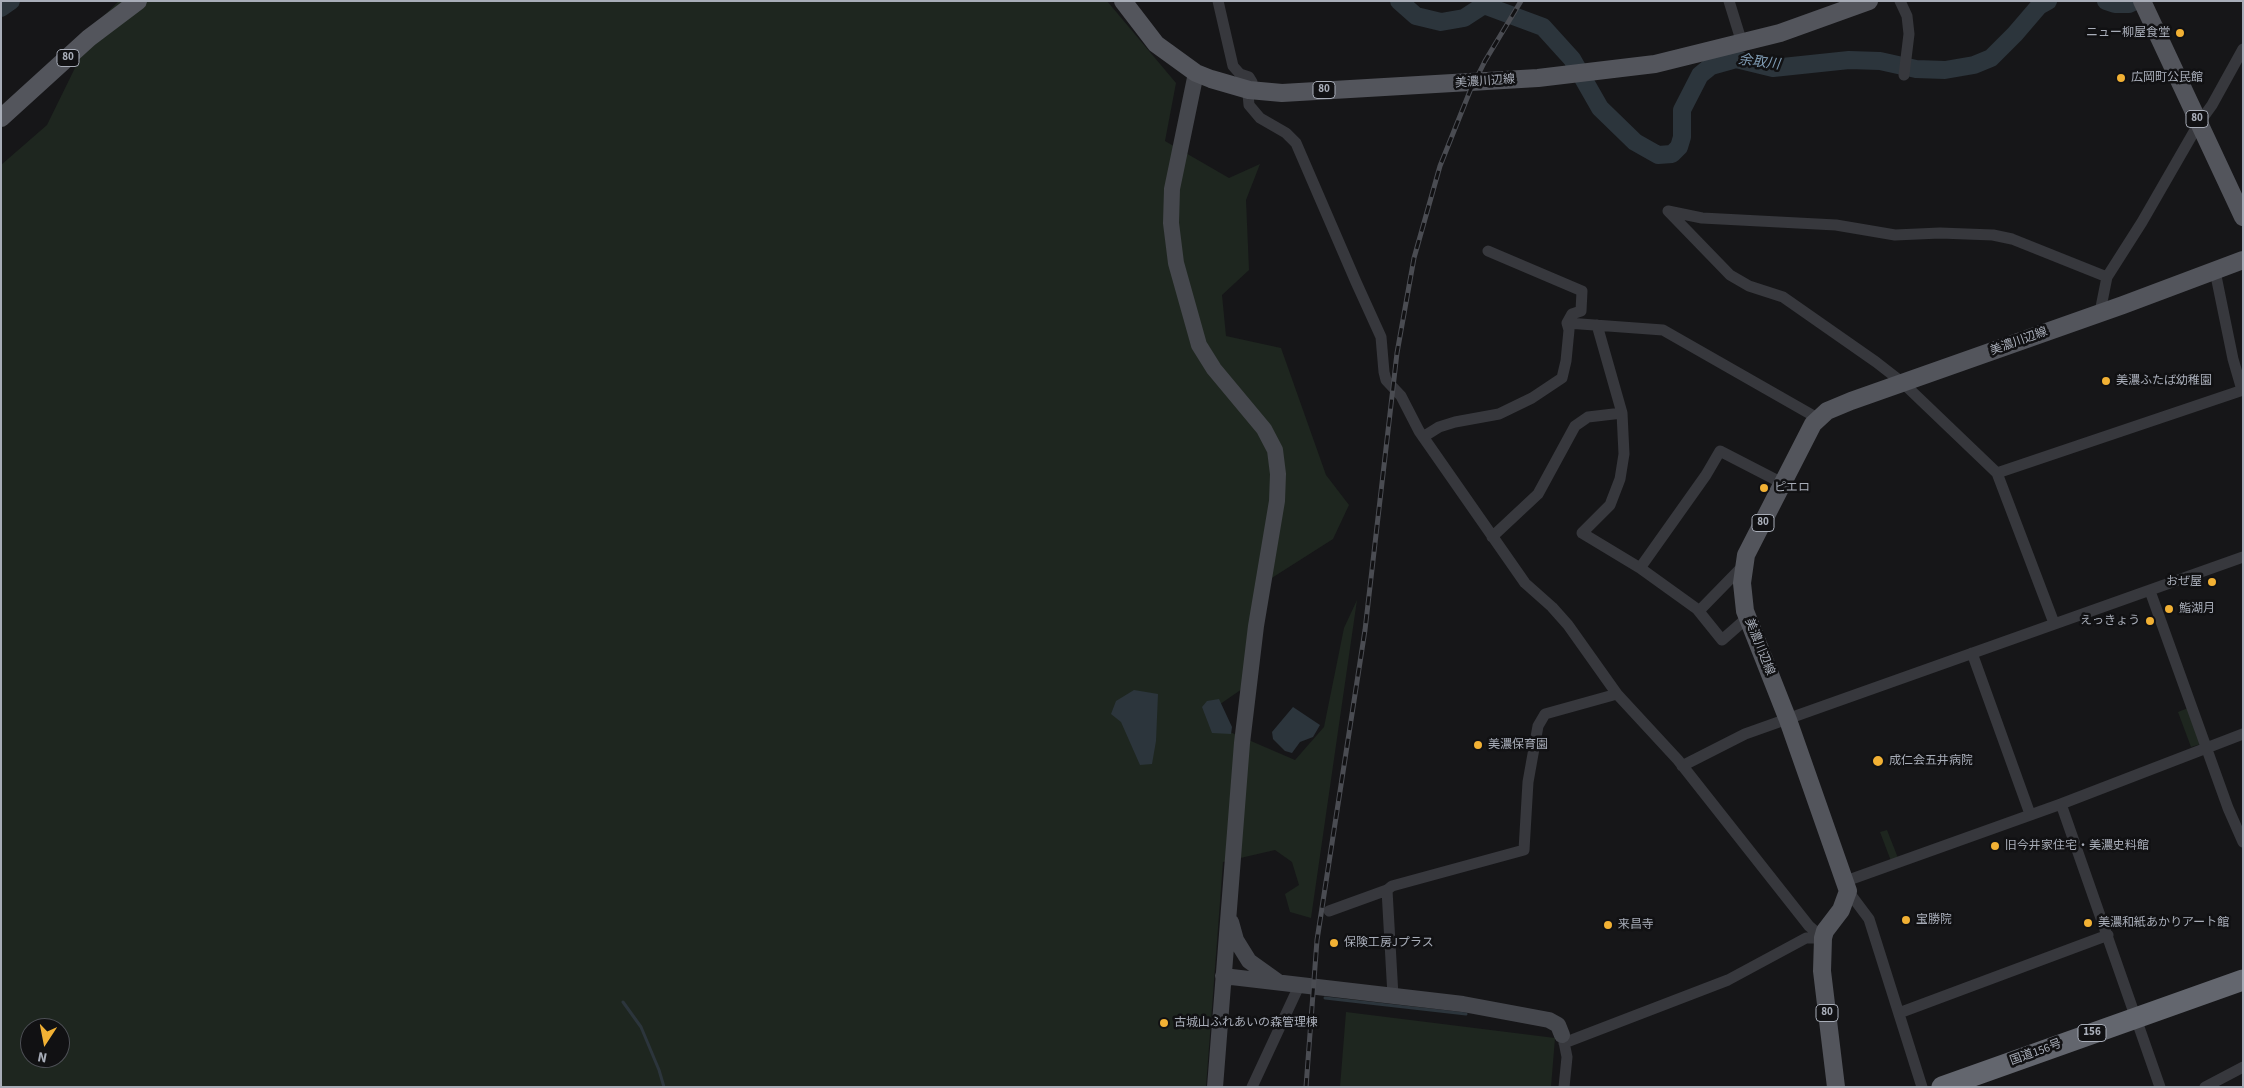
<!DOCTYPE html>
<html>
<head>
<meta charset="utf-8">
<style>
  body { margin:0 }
  #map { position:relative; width:2244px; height:1088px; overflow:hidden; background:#161618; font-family:"Source Sans 3",sans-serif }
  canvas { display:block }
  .frame { position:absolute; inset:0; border:2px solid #a8adb8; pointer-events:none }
  .north { position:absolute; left:20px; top:1018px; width:50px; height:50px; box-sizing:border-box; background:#111113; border:1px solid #4d4f55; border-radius:50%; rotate:191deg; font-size:14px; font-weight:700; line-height:20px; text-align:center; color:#a8adb8 }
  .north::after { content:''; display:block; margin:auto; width:18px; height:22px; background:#f2b134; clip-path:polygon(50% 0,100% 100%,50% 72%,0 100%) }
</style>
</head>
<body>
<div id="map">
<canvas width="2244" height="1088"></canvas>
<div class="frame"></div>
<div class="north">N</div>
</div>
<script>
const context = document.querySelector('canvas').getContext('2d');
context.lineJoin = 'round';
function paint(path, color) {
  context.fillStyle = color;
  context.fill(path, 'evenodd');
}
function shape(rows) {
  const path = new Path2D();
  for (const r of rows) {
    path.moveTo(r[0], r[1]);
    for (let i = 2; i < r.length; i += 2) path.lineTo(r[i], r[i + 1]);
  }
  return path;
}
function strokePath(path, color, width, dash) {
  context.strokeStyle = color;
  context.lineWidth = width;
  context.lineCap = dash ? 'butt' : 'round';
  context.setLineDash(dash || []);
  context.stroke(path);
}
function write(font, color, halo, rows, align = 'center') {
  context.font = font + ' "Source Sans 3","Noto Sans JP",sans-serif';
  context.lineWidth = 5;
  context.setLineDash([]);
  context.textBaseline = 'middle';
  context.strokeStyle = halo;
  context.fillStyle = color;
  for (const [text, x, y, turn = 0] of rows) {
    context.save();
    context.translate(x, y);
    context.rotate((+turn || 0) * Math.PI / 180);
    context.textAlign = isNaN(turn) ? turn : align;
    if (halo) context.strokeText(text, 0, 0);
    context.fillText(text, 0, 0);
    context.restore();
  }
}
const green = shape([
  [119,1,1107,1,1176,83,1165,141,1229,178,1260,164,1246,200,1249,270,1222,295,1226,336,1281,348,1326,475,1349,505,1333,539,1256,588,1242,689,1213,709,1216,726,1295,760,1324,727,1344,628,1357,600,1311,918,1290,912,1285,894,1299,885,1292,862,1275,850,1223,862,1206,1087,1,1087,1,165,47,125,98,21],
  [30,1028,60,1028,60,1058,30,1058],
  [2188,708,2201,744,2191,747,2178,712],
  [1887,830,1898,858,1891,861,1880,832],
  [1346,1012,1555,1038,1551,1087,1340,1087]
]);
const water = shape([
  [1134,690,1158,694,1156,741,1152,764,1140,765,1121,722,1111,714,1116,701],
  [1219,699,1232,727,1231,734,1212,733,1202,707,1207,701],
  [1293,707,1320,725,1313,737,1300,742,1292,753,1285,751,1273,739,1272,732]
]);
const stream = shape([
  [1325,998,1466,1014],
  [623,1002,641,1027,659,1070,664,1087]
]);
const river = shape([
  [1399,1,1416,16,1441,22,1464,18,1484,5,1543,27,1572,59,1600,108,1635,142,1658,155,1672,154,1679,147,1682,137,1682,110,1700,75,1711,66,1736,59,1773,68,1849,60,1880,61,1916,69,1945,70,1974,65,1991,58,2015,34,2039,6,2048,1],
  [2106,1,2115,4,2129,4,2135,1],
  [1,8,11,1]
]);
const street = shape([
  [1218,1,1233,66,1240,74,1249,77,1252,82,1248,94,1249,105,1260,118,1286,133,1296,143,1356,282,1381,337,1384,372,1386,380,1401,396,1419,431,1525,583,1552,607,1568,625,1617,694,1678,760,1809,926,1823,938],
  [1729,1,1742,43],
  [1900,1,1907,16,1909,34,1904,75],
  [1668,211,1730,275,1749,286,1783,297,1876,362,1903,383,1997,473,2054,623],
  [1668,211,1702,218,1836,225,1895,235,1940,233,1993,235,2012,239,2107,277],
  [1488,251,1582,291,1581,311,1572,314,1567,323,1663,330,1819,419],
  [2215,271,2233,359,2242,390],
  [2100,312,2107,277,2142,222,2199,123,2212,105,2243,49],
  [1622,413,1624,454,1620,479,1610,505,1582,533,1640,568,1697,609,1722,640,1747,618],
  [1423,437,1439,427,1455,422,1499,414,1532,398,1562,378,1566,361,1569,330,1567,323],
  [1997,473,2243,390],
  [1492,537,1538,494,1575,426,1588,417,1622,413,1597,325],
  [1640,568,1706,475,1720,451,1784,484],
  [2150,591,2228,808,2243,842],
  [1699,611,1739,570,1744,569],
  [1972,653,2030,814],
  [1682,766,1745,734,2243,557],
  [2061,804,2160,1087],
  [1846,881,2061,804,2243,734],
  [1848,891,1869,919,1922,1087],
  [1329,911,1387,890],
  [1393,996,1387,890,1392,886,1524,850,1528,782,1538,726,1545,714,1617,694],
  [1899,1013,2108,935],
  [1563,1037,1567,1057,1564,1087],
  [1564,1043,1728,980,1806,938,1823,938],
  [1252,1087,1299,986],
  [2205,1087,2243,1067]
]);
const secondary = shape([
  [1196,73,1172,189,1171,223,1176,263,1199,345,1214,369,1264,429,1275,450,1278,474,1277,501,1256,626,1242,743,1215,1087],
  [1231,922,1236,940,1249,961,1277,981],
  [1223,976,1463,1004,1549,1020,1558,1025,1562,1035]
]);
const primary = shape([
  [1123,1,1156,44,1196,73,1211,79,1249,90,1282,93,1538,78,1655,64,1780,33,1869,1],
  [2142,1,2243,217],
  [1,118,89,38,138,1],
  [1836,1087,1822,971,1823,938,1825,931,1841,910,1848,891,1788,720,1745,611,1742,583,1746,555,1813,424,1827,411,1851,401,2123,305,2243,260]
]);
const highway = shape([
  [1942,1087,2243,980]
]);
const rail = shape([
  [1306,1087,1317,940,1365,630,1397,353,1414,258,1440,166,1470,91,1485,61,1521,1]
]);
const markers = [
  [2180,33,5,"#f2b134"],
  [2121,78,5,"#f2b134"],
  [2106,381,5,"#f2b134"],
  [1764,488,5,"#f2b134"],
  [2212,582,5,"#f2b134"],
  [2169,609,5,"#f2b134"],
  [2150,621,5,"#f2b134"],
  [1478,745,5,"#f2b134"],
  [1878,761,6,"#f2b134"],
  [1995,846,5,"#f2b134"],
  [1906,920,5,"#f2b134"],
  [2088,923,5,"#f2b134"],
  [1608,925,5,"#f2b134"],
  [1334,943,5,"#f2b134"],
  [1164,1023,5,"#f2b134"]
];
const shields = [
  [68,58,22],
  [1324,90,22],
  [2197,119,22],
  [1763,523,22],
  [1827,1013,22],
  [2092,1033,28]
];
const shieldNames = [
  ["80",68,58],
  ["80",1324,90],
  ["80",2197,119],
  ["80",1763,523],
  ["80",1827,1013],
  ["156",2092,1033]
];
const poiNames = [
  ["ニュー柳屋食堂",2170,33,"right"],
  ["広岡町公民館",2131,78],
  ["美濃ふたば幼稚園",2116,381],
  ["ピエロ",1774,488],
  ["おぜ屋",2202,582,"right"],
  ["鮨湖月",2179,609],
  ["えっきょう",2140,621,"right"],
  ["美濃保育園",1488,745],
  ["成仁会五井病院",1889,761],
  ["旧今井家住宅・美濃史料館",2005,846],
  ["宝勝院",1916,920],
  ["美濃和紙あかりアート館",2098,923],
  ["来昌寺",1618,925],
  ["保険工房Jプラス",1344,943],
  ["古城山ふれあいの森管理棟",1174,1023]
];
const streetNames = [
  ["美濃川辺線",1485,82,-4],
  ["美濃川辺線",2019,342,-20],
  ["美濃川辺線",1759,647,68],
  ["国道156号",2036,1053,-20]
];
const waterNames = [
  ["余取川",1759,63,7]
];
paint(green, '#1e261f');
paint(water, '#2c353c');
strokePath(stream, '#2c353c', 3);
strokePath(river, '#2c353c', 18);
strokePath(street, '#37383d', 11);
strokePath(secondary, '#45474d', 16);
strokePath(primary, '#53555c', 18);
strokePath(highway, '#63666e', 21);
strokePath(rail, '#4a4c52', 5);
strokePath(rail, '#111113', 3, [9]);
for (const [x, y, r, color] of markers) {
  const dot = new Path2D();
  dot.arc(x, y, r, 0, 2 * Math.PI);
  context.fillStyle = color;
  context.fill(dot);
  strokePath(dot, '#111113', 2);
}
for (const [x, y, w] of shields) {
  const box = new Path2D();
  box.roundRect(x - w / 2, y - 8.5, w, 17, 4);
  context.fillStyle = '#111113';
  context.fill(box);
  strokePath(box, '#a8adb8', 1);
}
write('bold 11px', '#a8adb8', null, shieldNames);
write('12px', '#a8adb8', '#111113', poiNames, 'left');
write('12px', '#a8adb8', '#111113', streetNames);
write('italic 14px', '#7f9bb3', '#111113', waterNames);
</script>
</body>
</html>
